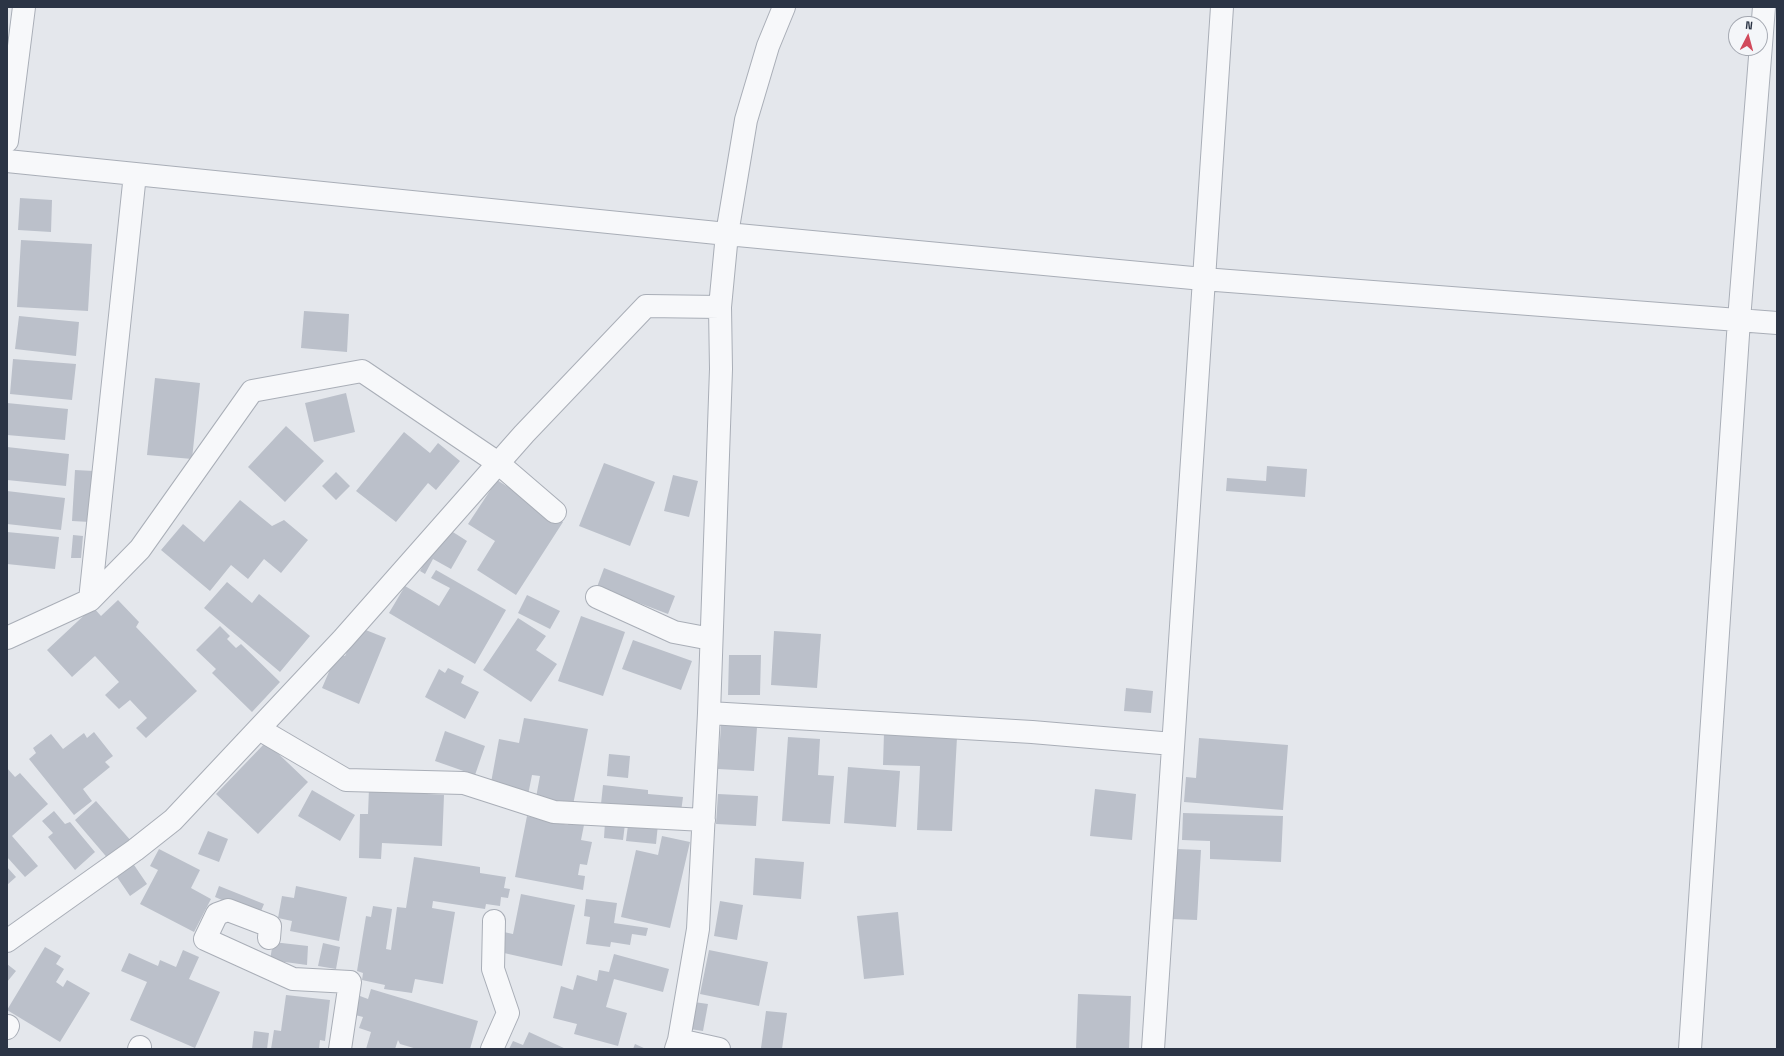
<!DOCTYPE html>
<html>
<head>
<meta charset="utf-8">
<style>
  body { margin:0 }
  #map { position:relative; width:1784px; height:1056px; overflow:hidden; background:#e4e7ec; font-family:"Space Grotesk",sans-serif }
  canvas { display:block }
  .frame { position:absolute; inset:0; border:8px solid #2b3445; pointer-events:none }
  .north { position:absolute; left:1728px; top:16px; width:40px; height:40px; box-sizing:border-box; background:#f4f6f9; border:1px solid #a4a8b1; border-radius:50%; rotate:6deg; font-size:11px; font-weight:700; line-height:16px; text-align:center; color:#2b3445 }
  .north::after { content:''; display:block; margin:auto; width:14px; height:18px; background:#d1495b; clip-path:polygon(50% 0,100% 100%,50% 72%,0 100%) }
</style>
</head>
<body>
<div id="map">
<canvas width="1784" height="1056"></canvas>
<div class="frame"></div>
<div class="north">N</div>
</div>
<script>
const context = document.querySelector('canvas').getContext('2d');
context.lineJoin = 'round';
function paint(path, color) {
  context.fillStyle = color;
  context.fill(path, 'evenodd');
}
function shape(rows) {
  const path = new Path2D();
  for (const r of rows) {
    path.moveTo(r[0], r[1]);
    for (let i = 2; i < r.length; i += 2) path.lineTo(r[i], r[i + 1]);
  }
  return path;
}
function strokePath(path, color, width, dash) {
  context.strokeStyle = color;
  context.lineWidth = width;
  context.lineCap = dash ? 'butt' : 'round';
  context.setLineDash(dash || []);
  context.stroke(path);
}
const building = shape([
  [20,198,52,200,51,232,18,230],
  [21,240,92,244,88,311,17,307],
  [304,311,349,314,347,352,301,348],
  [19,316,79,322,76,356,15,349],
  [13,359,76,364,72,400,10,394],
  [155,378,200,383,192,459,147,455],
  [346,393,355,432,314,442,305,403],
  [7,403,68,409,65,440,7,435],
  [286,426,324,461,285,502,248,467],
  [404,432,430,453,438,443,460,461,436,490,428,483,396,522,356,491],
  [7,447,69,454,66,486,7,480],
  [604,463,655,482,630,546,579,526],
  [1267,466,1307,469,1305,497,1226,491,1227,478,1266,481],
  [75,470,94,471,90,522,72,521],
  [336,472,350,486,336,500,322,486],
  [673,475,698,481,689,517,664,511],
  [497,480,563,522,516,595,477,570,495,541,468,524],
  [7,491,65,498,61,530,7,524],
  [240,500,272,526,284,520,308,540,281,573,264,559,248,579,231,565,210,591,161,550,183,524,204,542],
  [445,527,467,541,451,569,433,559,425,574,420,571],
  [7,532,59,537,55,569,7,564],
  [73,535,83,536,81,558,71,558],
  [604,568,675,596,668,614,597,587],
  [436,570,506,610,475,664,389,613,405,586,439,606,450,588,431,578],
  [227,582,252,603,259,594,310,636,280,672,204,608],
  [527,595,560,611,550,629,518,613],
  [118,600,139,622,136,627,197,691,146,738,136,728,147,718,130,700,119,709,105,695,119,682,95,656,72,677,47,650,93,607,101,616],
  [581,616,625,632,603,696,558,681],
  [518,618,546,636,536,650,557,664,531,702,483,670],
  [220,626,230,636,227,639,236,648,241,644,280,682,252,712,212,673,216,669,196,650],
  [358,627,386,638,359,704,322,688,337,653,345,656],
  [774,631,821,634,817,688,771,685],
  [633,640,692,661,681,690,622,669],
  [729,655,761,655,760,695,728,695],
  [448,668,464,676,461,683,479,692,465,719,425,697,439,669,445,673],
  [1126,688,1153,691,1151,713,1124,711],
  [524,718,588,729,572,810,535,803,540,776,532,775,528,795,490,788,499,739,519,743],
  [721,725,757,727,754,771,718,769],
  [445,731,485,746,475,775,435,761],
  [94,732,113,756,105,762,110,767,83,789,92,801,74,815,29,759,36,753,33,748,51,734,63,749,84,733,87,738],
  [884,733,957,737,952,831,917,830,920,766,883,765],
  [788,737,820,739,818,775,834,776,830,824,782,821],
  [1199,738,1288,745,1283,810,1184,802,1186,777,1196,778],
  [266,742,308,782,258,834,216,794],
  [609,754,630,756,628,778,607,776],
  [848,767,900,771,896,827,844,823],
  [7,768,15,777,20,773,48,804,12,836,38,866,25,877,7,857],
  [603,785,648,790,648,794,683,797,681,812,601,804],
  [369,788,428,790,428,794,444,795,442,846,382,843,381,859,359,858,360,814,368,814],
  [1095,789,1136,794,1132,840,1090,836],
  [312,790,355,815,340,841,298,816],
  [718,794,758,796,756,826,716,824],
  [96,801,132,842,110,861,75,820],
  [54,811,65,824,70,822,95,852,75,870,48,837,53,833,42,821],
  [1183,813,1283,816,1281,862,1210,859,1210,841,1182,840],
  [527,816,568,825,569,817,585,820,581,840,592,842,587,865,580,864,578,875,585,876,583,890,515,877],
  [605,822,625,824,623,840,604,838],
  [658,824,656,844,626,841,628,825],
  [208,831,228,839,219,862,198,854],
  [662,836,690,842,670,928,621,917,636,850,658,855],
  [159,849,200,870,191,888,211,899,194,932,140,904,158,870,150,866],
  [1177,849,1201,850,1197,920,1172,919],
  [414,857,480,867,480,873,506,877,504,888,510,889,508,898,501,897,500,906,486,904,485,909,433,901,432,908,455,912,443,984,415,979,412,993,384,989,385,985,362,980,363,973,357,971,366,916,371,917,373,906,392,909,386,949,391,950,397,907,406,908],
  [755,858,804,862,801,899,753,895],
  [132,862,147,884,130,896,115,874],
  [7,867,16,877,7,885],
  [219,886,264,904,259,916,215,897],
  [296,886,347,897,339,941,290,931,292,921,278,918,282,896,294,898],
  [521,894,575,905,562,966,495,951,499,931,513,934],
  [586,899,617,903,614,923,648,928,646,936,632,934,630,945,611,942,610,947,586,944,590,917,584,916],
  [720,901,743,905,737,940,714,936],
  [898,912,904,975,864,979,857,916],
  [273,942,308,946,307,965,270,960],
  [323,943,340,947,336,969,318,966],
  [45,947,61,956,56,964,64,969,56,982,63,987,67,980,90,993,60,1042,7,1010],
  [183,950,199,957,189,979,220,992,195,1048,130,1020,147,982,121,971,129,953,158,966,160,960,176,967],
  [709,950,768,962,759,1006,700,994],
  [614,954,669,969,663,992,614,979,606,1007,627,1013,618,1046,574,1034,577,1024,553,1018,561,986,573,990,577,975,597,981,599,970,609,972],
  [7,964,16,971,7,982],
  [371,989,478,1021,470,1049,417,1049,400,1044,398,1040,395,1049,366,1049,371,1032,359,1028,363,1017,355,1015,360,996,368,999],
  [1078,994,1131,996,1129,1049,1076,1049],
  [286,995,330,1000,325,1041,320,1040,319,1049,271,1049,274,1030,281,1031],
  [694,1002,708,1004,703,1031,690,1029],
  [766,1011,787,1013,782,1049,761,1048],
  [254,1031,269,1033,267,1049,252,1049],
  [529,1032,566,1049,509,1049,513,1041,523,1045],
  [635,1044,646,1049,633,1049]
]);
const minor = shape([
  [7,141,24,7],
  [7,161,727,234,1203,279,1777,323],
  [135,174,90,600,140,549,252,391,362,371,498,463,555,512],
  [597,597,674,632,711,639],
  [7,638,90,600],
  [709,713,1032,732,1173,744],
  [259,729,346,780,464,783,554,812,704,820],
  [269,938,270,926,228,910,217,914,205,939,293,979,350,982,340,1049],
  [7,941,135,850,173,820,343,639,524,434,646,306,720,307],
  [7,1028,8,1026],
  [679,1040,719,1049],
  [139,1049,140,1047],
  [492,1049,508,1013,493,969,494,921],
  [676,1049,679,1040,698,929,709,713,721,369,720,307,727,234,746,120,768,46,784,7],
  [1153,1049,1222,7],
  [1690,1049,1739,320,1764,7]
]);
paint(building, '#bbc0ca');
strokePath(minor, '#a9aeb7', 24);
strokePath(minor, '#f7f8fa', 22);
</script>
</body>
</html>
